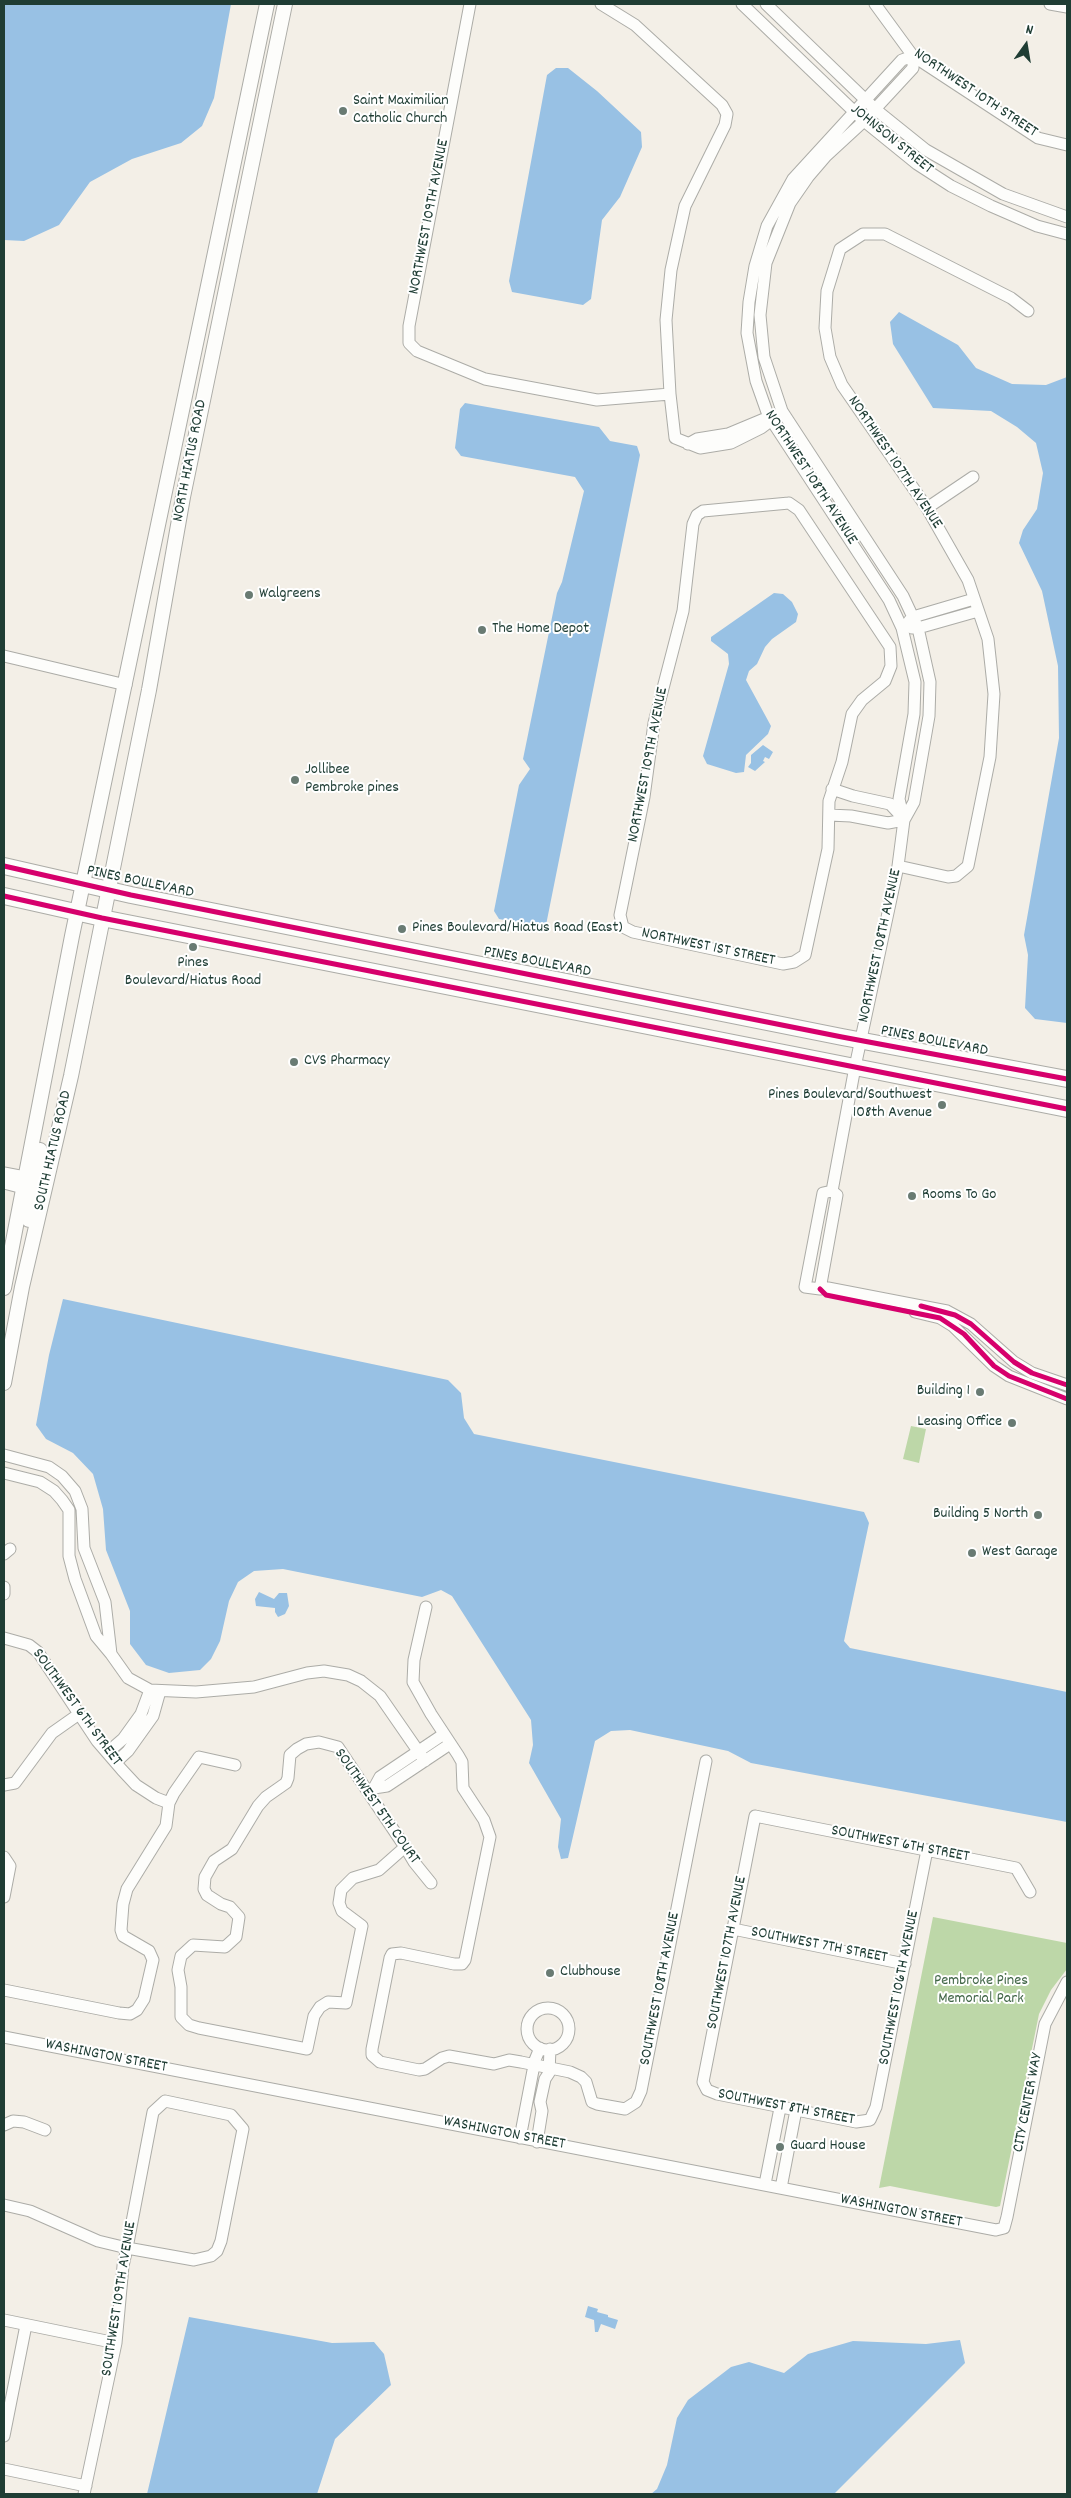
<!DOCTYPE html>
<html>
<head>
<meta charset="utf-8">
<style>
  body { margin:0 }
  #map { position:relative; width:1071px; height:2498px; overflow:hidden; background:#f3efe7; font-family:Dekko,sans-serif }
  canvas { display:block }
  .frame { position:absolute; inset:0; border:5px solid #1f3d34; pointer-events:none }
  .north { position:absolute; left:1001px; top:20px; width:50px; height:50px; -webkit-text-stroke:4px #fff; paint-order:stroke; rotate:13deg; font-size:14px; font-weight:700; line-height:20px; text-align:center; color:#1f3d34 }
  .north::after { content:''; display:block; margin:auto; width:18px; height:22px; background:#1f3d34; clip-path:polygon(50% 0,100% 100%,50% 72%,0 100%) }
</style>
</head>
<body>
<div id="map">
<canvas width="1071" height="2498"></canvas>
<div class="frame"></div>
<div class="north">N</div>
</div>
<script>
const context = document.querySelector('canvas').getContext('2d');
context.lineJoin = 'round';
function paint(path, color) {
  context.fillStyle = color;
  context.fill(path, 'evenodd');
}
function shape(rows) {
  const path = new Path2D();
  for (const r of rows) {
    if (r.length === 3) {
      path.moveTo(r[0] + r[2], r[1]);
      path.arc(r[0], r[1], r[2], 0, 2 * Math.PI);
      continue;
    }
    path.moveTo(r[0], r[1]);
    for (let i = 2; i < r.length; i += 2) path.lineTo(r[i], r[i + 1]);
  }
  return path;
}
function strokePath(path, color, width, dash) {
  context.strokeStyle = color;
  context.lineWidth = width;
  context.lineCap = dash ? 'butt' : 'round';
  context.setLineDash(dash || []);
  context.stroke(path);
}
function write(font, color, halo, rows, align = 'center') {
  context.font = font + ' Dekko,sans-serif';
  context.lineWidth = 4;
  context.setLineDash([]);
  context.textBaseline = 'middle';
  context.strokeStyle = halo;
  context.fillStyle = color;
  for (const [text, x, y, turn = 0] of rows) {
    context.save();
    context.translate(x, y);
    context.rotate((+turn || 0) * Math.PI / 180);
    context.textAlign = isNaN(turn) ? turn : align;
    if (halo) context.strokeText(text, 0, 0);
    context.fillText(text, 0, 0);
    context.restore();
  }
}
const green = shape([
  [911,1426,926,1429,919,1463,903,1459],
  [933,1917,1067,1943,1067,1969,1051,1990,1039,2014,1000,2206,996,2207,890,2186,879,2188]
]);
const water = shape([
  [4,4,231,4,214,98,202,126,181,143,132,159,90,182,59,225,24,241,4,240],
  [556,68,568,68,597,91,641,132,642,147,620,197,602,220,591,299,583,305,512,292,509,281,547,75],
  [899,312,958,345,976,368,1012,384,1046,385,1067,377,1067,1023,1035,1019,1025,1008,1028,955,1024,935,1059,738,1058,666,1042,591,1019,543,1023,530,1037,509,1043,473,1036,443,1017,427,991,411,933,408,893,344,890,322],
  [465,403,599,427,610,441,637,446,640,455,546,925,538,926,499,919,494,911,519,785,530,769,523,759,557,593,562,582,584,491,575,477,461,456,455,448,460,409],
  [774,593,783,594,792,602,798,614,796,622,772,639,765,647,757,664,749,671,746,680,771,726,768,734,746,755,744,772,736,773,707,764,703,756,729,664,728,654,711,641,711,637],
  [763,745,773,752,769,759,765,757,763,761,765,762,755,771,748,767,751,763,751,755],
  [63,1299,448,1380,461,1393,464,1418,474,1434,864,1512,869,1523,844,1641,850,1648,1067,1692,1067,1822,751,1763,728,1751,630,1730,611,1731,595,1741,568,1858,561,1859,558,1847,561,1819,529,1763,533,1745,531,1720,452,1596,441,1590,422,1597,283,1569,254,1571,238,1582,229,1601,220,1641,211,1659,200,1670,169,1673,146,1665,130,1644,130,1611,106,1550,103,1509,93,1474,73,1453,46,1439,36,1425,49,1355],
  [259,1592,274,1599,279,1593,287,1593,289,1606,285,1614,278,1617,275,1612,275,1608,256,1606,255,1599],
  [588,2306,598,2309,597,2312,608,2315,608,2317,618,2320,615,2329,601,2324,598,2332,595,2332,594,2320,585,2317],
  [189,2317,332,2343,374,2342,384,2354,391,2385,335,2439,317,2494,147,2494],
  [960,2340,965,2363,834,2494,651,2494,657,2489,667,2465,677,2418,688,2400,731,2367,749,2362,784,2373,808,2354,853,2341,926,2344]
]);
const minor = shape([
  [470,4,409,326,409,343,417,351,485,379,597,400,670,394,675,438,700,448,731,443,761,428,777,416],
  [601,4,635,25,722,105,727,114,725,125,685,206,671,270,666,320,670,394],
  [742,4,864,121,917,164,951,186,991,206,1037,226,1067,234],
  [766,4,875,109,926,150,1003,194,1067,217],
  [875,4,913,56,1038,138,1067,145],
  [1050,4,1067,7],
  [688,444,697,439,728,434,764,419],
  [789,503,799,510,890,647,891,666,885,681,862,700,852,714,842,762,829,801,828,849,805,955,794,962,783,964,633,932,623,927,620,915,644,797,654,723,683,611,693,524,697,515,703,511,789,503],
  [927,508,973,477],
  [909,621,913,617,974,599],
  [912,628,918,628,978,611],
  [4,656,126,685],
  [832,789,853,796,890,804,903,818],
  [829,815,851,816,888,823,904,820],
  [898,866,948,877,956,876,968,866,990,757,994,694,988,639,968,580,927,508,842,385,830,357,825,328,827,291,840,249,863,234,885,234,1011,298,1028,311],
  [4,1173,25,1177],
  [4,1183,23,1188],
  [832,1191,855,1067,898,866,904,820,899,799,914,714,915,682,902,628,889,600,768,415,756,381,747,333,749,302,755,266,767,226,793,179,902,60,913,56,913,68,864,121,826,156,808,177,790,203,766,263,760,315,764,357,782,411,903,596,918,628,930,682,929,716,914,802,904,820],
  [832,1191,823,1193,805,1287,820,1289,828,1288,947,1311,971,1324,1014,1362,1032,1373,1067,1385],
  [820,1289,837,1195,832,1191],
  [915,1312,940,1318,953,1326,994,1366,1009,1376,1067,1399],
  [4,1455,49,1467,62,1476,75,1491,82,1509,84,1548,105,1602,111,1654,128,1678,150,1690,196,1692,254,1687,307,1673,324,1671,348,1675,361,1681,380,1696,425,1761],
  [4,1473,40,1482,54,1491,62,1500,69,1510,69,1556,75,1579,96,1636,111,1654],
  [4,1554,10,1549],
  [4,1587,4,1594],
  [426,1607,414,1660,413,1682,431,1714,458,1755,462,1762,463,1788,484,1820,490,1837,465,1960,462,1964,454,1964,401,1953,392,1954,390,1958,372,2049,372,2055,380,2062,419,2070,425,2069,442,2058,449,2056,494,2064,509,2060,521,2062,570,2072,581,2077,586,2082,592,2102,597,2104,625,2109,636,2102,641,2091,706,1761],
  [4,1638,29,1645,38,1652,97,1741,122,1770,136,1785,156,1798,169,1803],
  [108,1752,123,1739,141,1714,150,1690],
  [116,1762,128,1751,153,1716,160,1691],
  [4,1785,15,1783,52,1733,79,1714],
  [374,1788,387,1786,450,1744],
  [368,1792,374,1788,380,1777,444,1734],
  [405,1847,379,1870,353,1878,341,1890,339,1903,342,1911,362,1926,346,2003,328,2002,320,2007,314,2016,307,2049,199,2028,189,2025,181,2017,181,1987,178,1970,181,1956,193,1945,225,1947,236,1937,239,1917,230,1907,221,1904,207,1895,204,1889,205,1877,214,1861,232,1849,258,1806,266,1797,286,1783,288,1778,290,1755,297,1749,306,1744,319,1742,338,1747,368,1792,405,1847,414,1862,431,1883],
  [927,1850,876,2107,870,2120,856,2122,717,2094,707,2090,703,2082,755,1816,1016,1868,1030,1892],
  [4,1857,10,1866,4,1897],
  [733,1929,905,1964],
  [4,1990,119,2013,130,2014,137,2010,144,1999,153,1960,149,1951,123,1936,121,1930,123,1904,127,1889,166,1826,169,1803,174,1793,199,1757,235,1765],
  [548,2029,21],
  [4,2037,996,2230,1004,2228,1007,2217,1045,2024,1067,1982],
  [4,2125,13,2121,24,2122,45,2130],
  [520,2138,535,2060,540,2048],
  [537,2142,542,2111,540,2102,545,2079,549,2073,550,2049],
  [765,2184,780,2108],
  [781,2188,796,2110],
  [4,2205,30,2211,98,2241,127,2248,194,2260,211,2256,217,2251,221,2241,243,2129,231,2115,165,2101,153,2112,127,2248,123,2266,116,2343,84,2494],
  [4,2320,116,2343],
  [4,2436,26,2325],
  [4,2469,86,2486]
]);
const major = shape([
  [40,1150,37,1178,44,1192],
  [25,1178,31,1191,32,1205,29,1220],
  [4,1288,72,936,267,4],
  [4,1383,22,1287,71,1076,149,690,183,497,285,4]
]);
const highway = shape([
  [4,866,131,895,842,1037,1067,1079],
  [4,896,102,918,1067,1109]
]);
const cycleway = shape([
  [4,866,131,895,842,1037,1067,1079],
  [4,896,102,918,1067,1109],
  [820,1289,826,1295,940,1318,964,1334,994,1366,1009,1376,1067,1399],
  [921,1306,955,1315,971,1324,1014,1362,1032,1373,1067,1385]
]);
const markers = [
  [343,111,5,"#697b73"],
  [249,595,5,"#697b73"],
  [482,630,5,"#697b73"],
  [295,780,5,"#697b73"],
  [402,929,5,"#697b73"],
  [193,947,5,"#697b73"],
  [294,1062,5,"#697b73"],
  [942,1105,5,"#697b73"],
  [912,1196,5,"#697b73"],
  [980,1392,5,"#697b73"],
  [1012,1423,5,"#697b73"],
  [1038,1515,5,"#697b73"],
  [972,1553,5,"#697b73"],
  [550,1973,5,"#697b73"],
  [780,2147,5,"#697b73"]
];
const streetNames = [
  ["NORTHWEST 10TH STREET",975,94,34],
  ["JOHNSON STREET",891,140,39],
  ["NORTHWEST 109TH AVENUE",430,217,-79],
  ["NORTH HIATUS ROAD",191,461,-79],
  ["NORTHWEST 107TH AVENUE",894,463,56],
  ["NORTHWEST 108TH AVENUE",810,478,57],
  ["NORTHWEST 109TH AVENUE",649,765,-79],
  ["PINES BOULEVARD",140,883,12],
  ["NORTHWEST 108TH AVENUE",881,946,-78],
  ["NORTHWEST 1ST STREET",708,948,12],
  ["PINES BOULEVARD",537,963,11],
  ["PINES BOULEVARD",934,1042,11],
  ["SOUTH HIATUS ROAD",54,1151,-77],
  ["SOUTHWEST 6TH STREET",76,1708,54],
  ["SOUTHWEST 5TH COURT",376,1807,55],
  ["SOUTHWEST 6TH STREET",900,1845,11],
  ["SOUTHWEST 7TH STREET",819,1946,11],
  ["SOUTHWEST 107TH AVENUE",728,1953,-79],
  ["SOUTHWEST 106TH AVENUE",900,1988,-79],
  ["SOUTHWEST 108TH AVENUE",661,1989,-79],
  ["WASHINGTON STREET",106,2057,11],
  ["CITY CENTER WAY",1029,2103,-79],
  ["SOUTHWEST 8TH STREET",786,2108,11],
  ["WASHINGTON STREET",504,2134,11],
  ["WASHINGTON STREET",901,2212,11],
  ["SOUTHWEST 109TH AVENUE",120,2299,-81]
];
const poiNames = [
  ["Saint Maximilian",353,102],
  ["Catholic Church",353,120],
  ["Walgreens",259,595],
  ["The Home Depot",492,630],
  ["Jollibee",305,771],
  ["Pembroke pines",305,789],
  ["Pines Boulevard/Hiatus Road (East)",412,929],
  ["Pines",193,964,"center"],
  ["Boulevard/Hiatus Road",193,982,"center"],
  ["CVS Pharmacy",304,1062],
  ["Pines Boulevard/Southwest",932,1096,"right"],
  ["108th Avenue",932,1114,"right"],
  ["Rooms To Go",922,1196],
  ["Building 1",970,1392,"right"],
  ["Leasing Office",1002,1423,"right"],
  ["Building 5 North",1028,1515,"right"],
  ["West Garage",982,1553],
  ["Clubhouse",560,1973],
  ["Guard House",790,2147]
];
const parkNames = [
  ["Pembroke Pines",981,1982],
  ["Memorial Park",981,2000]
];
paint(green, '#bdd7a8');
paint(water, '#98c1e4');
strokePath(minor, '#acaca7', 13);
strokePath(major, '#acaca7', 16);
strokePath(highway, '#acaca7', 18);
strokePath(minor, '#fdfdfb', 11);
strokePath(major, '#fdfdfb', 14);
strokePath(highway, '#fdfdfb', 16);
strokePath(cycleway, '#d6006c', 5);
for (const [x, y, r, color] of markers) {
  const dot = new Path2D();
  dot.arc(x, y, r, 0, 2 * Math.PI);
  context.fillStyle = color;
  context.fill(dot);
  strokePath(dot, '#fff', 2);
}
write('16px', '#1f3d34', '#fff', streetNames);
write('16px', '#1f3d34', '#fff', poiNames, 'left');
write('16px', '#416647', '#fff', parkNames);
</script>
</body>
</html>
